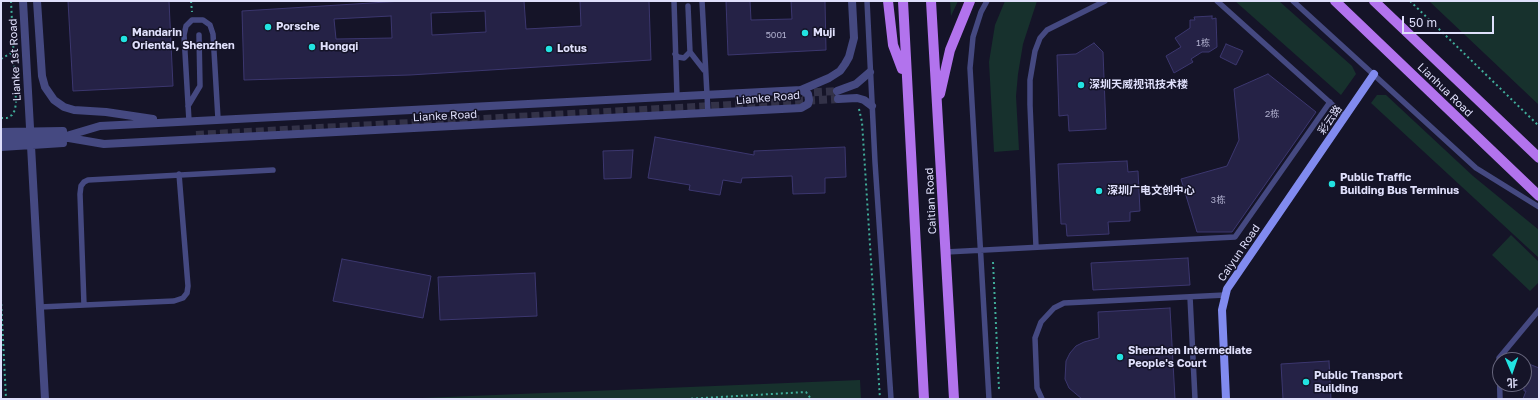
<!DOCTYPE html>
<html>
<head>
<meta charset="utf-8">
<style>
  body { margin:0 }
  #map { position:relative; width:1540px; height:400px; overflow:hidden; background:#151428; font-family:"Golos Text","Noto Sans SC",sans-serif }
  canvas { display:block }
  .frame { position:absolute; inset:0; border:2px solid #dfdffb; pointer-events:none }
  .north { position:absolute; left:1492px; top:352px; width:40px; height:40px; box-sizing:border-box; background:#151428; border:1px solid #66657c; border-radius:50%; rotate:178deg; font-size:11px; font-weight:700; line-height:16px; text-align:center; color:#dfdffb }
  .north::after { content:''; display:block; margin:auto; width:14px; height:18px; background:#22e3e1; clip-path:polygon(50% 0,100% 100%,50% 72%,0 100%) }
  .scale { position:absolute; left:1402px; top:16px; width:92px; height:18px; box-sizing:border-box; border:2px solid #dfdffb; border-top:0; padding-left:5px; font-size:12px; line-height:14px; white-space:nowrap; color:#dfdffb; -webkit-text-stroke:3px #151428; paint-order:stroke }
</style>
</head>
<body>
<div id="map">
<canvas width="1540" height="400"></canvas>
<div class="frame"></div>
<div class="north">北</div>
<div class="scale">50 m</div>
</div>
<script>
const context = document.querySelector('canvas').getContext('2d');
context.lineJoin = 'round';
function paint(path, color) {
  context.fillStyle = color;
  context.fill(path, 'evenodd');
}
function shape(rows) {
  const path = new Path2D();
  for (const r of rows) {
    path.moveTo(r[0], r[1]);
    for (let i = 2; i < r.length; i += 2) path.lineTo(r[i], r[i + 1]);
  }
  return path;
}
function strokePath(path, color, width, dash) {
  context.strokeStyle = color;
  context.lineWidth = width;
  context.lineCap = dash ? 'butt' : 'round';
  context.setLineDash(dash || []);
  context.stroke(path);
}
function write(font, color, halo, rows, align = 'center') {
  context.font = font + ' "Golos Text","Noto Sans SC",sans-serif';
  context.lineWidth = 3;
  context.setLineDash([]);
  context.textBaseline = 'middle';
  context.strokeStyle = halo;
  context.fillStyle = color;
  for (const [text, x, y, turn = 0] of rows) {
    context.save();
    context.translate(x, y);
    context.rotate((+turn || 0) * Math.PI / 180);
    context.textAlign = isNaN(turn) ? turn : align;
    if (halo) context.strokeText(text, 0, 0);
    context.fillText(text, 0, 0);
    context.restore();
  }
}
const green = shape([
  [950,1,958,1,951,16],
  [1005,1,1037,1,1023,44,1018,74,1016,96,1019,150,994,152,989,62,995,25],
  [1235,1,1279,1,1352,66,1356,74,1341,95],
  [1429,1,1539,1,1539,105],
  [1377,95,1386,95,1473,176,1539,230,1539,258,1371,103],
  [1511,235,1539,262,1539,282,1530,291,1492,255],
  [860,380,861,399,398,399]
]);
const building = shape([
  [68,1,169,1,173,86,73,91,68,1],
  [403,1,524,1,526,29,581,26,580,1,649,1,651,60,410,75,244,80,242,11,403,1],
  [485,11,486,32,432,35,431,13,485,11],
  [391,16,392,38,336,39,334,19,391,16],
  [726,1,750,1,751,20,792,19,791,1,825,1,826,50,728,55,726,1],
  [1212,16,1212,19,1216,18,1217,47,1209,52,1202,52,1191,59,1193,62,1174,73,1166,56,1181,47,1175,38,1190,28,1190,20,1195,20,1194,17,1212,16],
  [1094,43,1103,52,1106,129,1069,131,1068,115,1059,116,1057,55,1076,54,1094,43],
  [1226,44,1243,51,1236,65,1220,57,1226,44],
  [1268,74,1316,112,1232,232,1197,232,1181,179,1227,166,1239,140,1234,89,1268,74],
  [655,137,754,155,754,151,845,147,846,177,825,178,825,193,793,194,792,176,742,178,741,183,723,180,720,195,689,190,690,185,648,178,655,137],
  [633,150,631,178,604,179,603,151,633,150],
  [1127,161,1128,172,1138,171,1140,211,1130,212,1130,221,1108,222,1109,234,1067,236,1066,224,1061,224,1058,164,1127,161],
  [1188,258,1190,285,1093,290,1091,263,1188,258],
  [342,259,431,276,423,318,333,301,342,259],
  [535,273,537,316,440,320,438,277,535,273],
  [1170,308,1175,399,1082,399,1069,388,1065,379,1066,361,1070,353,1076,346,1084,342,1099,338,1098,312,1170,308],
  [1329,361,1331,399,1283,399,1281,364,1329,361],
  [1524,362,1539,368,1539,399,1523,399,1526,391,1524,391,1524,362]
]);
const streetTunnel = shape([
  [802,93,837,91],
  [196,135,838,99]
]);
const path = shape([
  [191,1,192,12],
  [1410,1,1539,126],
  [1,59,13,52],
  [859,109,862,122,880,399],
  [1,118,7,118,12,115,15,110,16,102,11,1],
  [993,262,999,389],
  [1,299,6,399],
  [686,399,806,392,811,399]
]);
const lane = shape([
  [674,1,677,97],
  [702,1,708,113],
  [867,1,875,162,891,399],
  [987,1,981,12,973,37,970,68,989,399],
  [1217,1,1345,116],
  [1293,1,1476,168,1539,207],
  [690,52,704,70],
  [675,54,678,57,684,58,690,52,688,6],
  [188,106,200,86,199,35],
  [189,121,184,35,186,26,192,20,203,20,210,25,213,34,218,119],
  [1036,247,1030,105,1030,80,1035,51,1040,38,1047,30,1105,1],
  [946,252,1235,237,1330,102],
  [1190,297,1195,399],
  [84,305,80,194,81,186,84,182,88,180,273,170],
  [40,307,174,301,183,298,187,293,188,286,179,174],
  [1042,399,1037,388,1035,338,1041,322,1054,308,1064,303,1225,295],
  [1500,399,1499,358,1539,310]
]);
const street = shape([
  [23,1,45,399],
  [37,1,42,76,45,87,54,100,64,107,74,110,106,112,153,119],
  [837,91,856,84,870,72],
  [838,99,857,98,864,100,872,106],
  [1,132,63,131],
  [63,137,100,126,801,90,829,78,840,71,845,64,849,57,854,38,852,1],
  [1,140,63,137,104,144,801,108,808,104,809,100,808,94,801,90],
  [1,147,63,143]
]);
const secondary = shape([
  [1226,399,1222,310,1227,289,1374,74]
]);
const primary = shape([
  [888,1,893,45,902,69],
  [903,1,924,399],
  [931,1,954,399],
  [1335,1,1539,196],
  [1374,1,1539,158],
  [940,94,950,50,970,1]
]);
const markers = [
  [268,27,4,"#22e3e1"],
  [805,33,4,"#22e3e1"],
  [124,39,4,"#22e3e1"],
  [312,47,4,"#22e3e1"],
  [549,49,4,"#22e3e1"],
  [1081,85,4,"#22e3e1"],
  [1332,184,4,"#22e3e1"],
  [1099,191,4,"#22e3e1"],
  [1120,357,4,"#22e3e1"],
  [1306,382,4,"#22e3e1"]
];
const numberNames = [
  ["5001",776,35],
  ["1栋",1203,43],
  ["2栋",1272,114],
  ["3栋",1218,200]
];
const poiNames = [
  ["Porsche",276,27],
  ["Mandarin",132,33],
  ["Oriental, Shenzhen",132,46],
  ["Muji",813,33],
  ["Hongqi",320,47],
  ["Lotus",557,49],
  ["深圳天威视讯技术楼",1089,85],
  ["Public Traffic",1340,178],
  ["Building Bus Terminus",1340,191],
  ["深圳广电文创中心",1107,191],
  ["Shenzhen Intermediate",1128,351],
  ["People's Court",1128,364],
  ["Public Transport",1314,376],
  ["Building",1314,389]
];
const streetNames = [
  ["Lianke 1st Road",15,60,-93],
  ["Lianhua Road",1445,90,44],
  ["Lianke Road",768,98,-5],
  ["Lianke Road",445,116,-3],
  ["彩云路",1330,120,-55],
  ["Caitian Road",931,201,-93],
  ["Caiyun Road",1239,253,-56]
];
paint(green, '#17312d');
paint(building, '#252246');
strokePath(building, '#3c376f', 1);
strokePath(streetTunnel, '#333248', 8, [8, 4]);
strokePath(path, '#40ad9a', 2, [2, 3]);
strokePath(lane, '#454981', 5.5);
strokePath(street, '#454981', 8);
strokePath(secondary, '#818bef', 8);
strokePath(primary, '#b273ed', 10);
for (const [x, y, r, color] of markers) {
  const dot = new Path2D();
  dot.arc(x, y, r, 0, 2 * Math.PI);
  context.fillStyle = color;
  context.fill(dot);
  strokePath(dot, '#151428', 1.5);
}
write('9px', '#b0b0ce', null, numberNames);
write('bold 11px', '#dfdffb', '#151428', poiNames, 'left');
write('11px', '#dfdffb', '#151428', streetNames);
</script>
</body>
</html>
